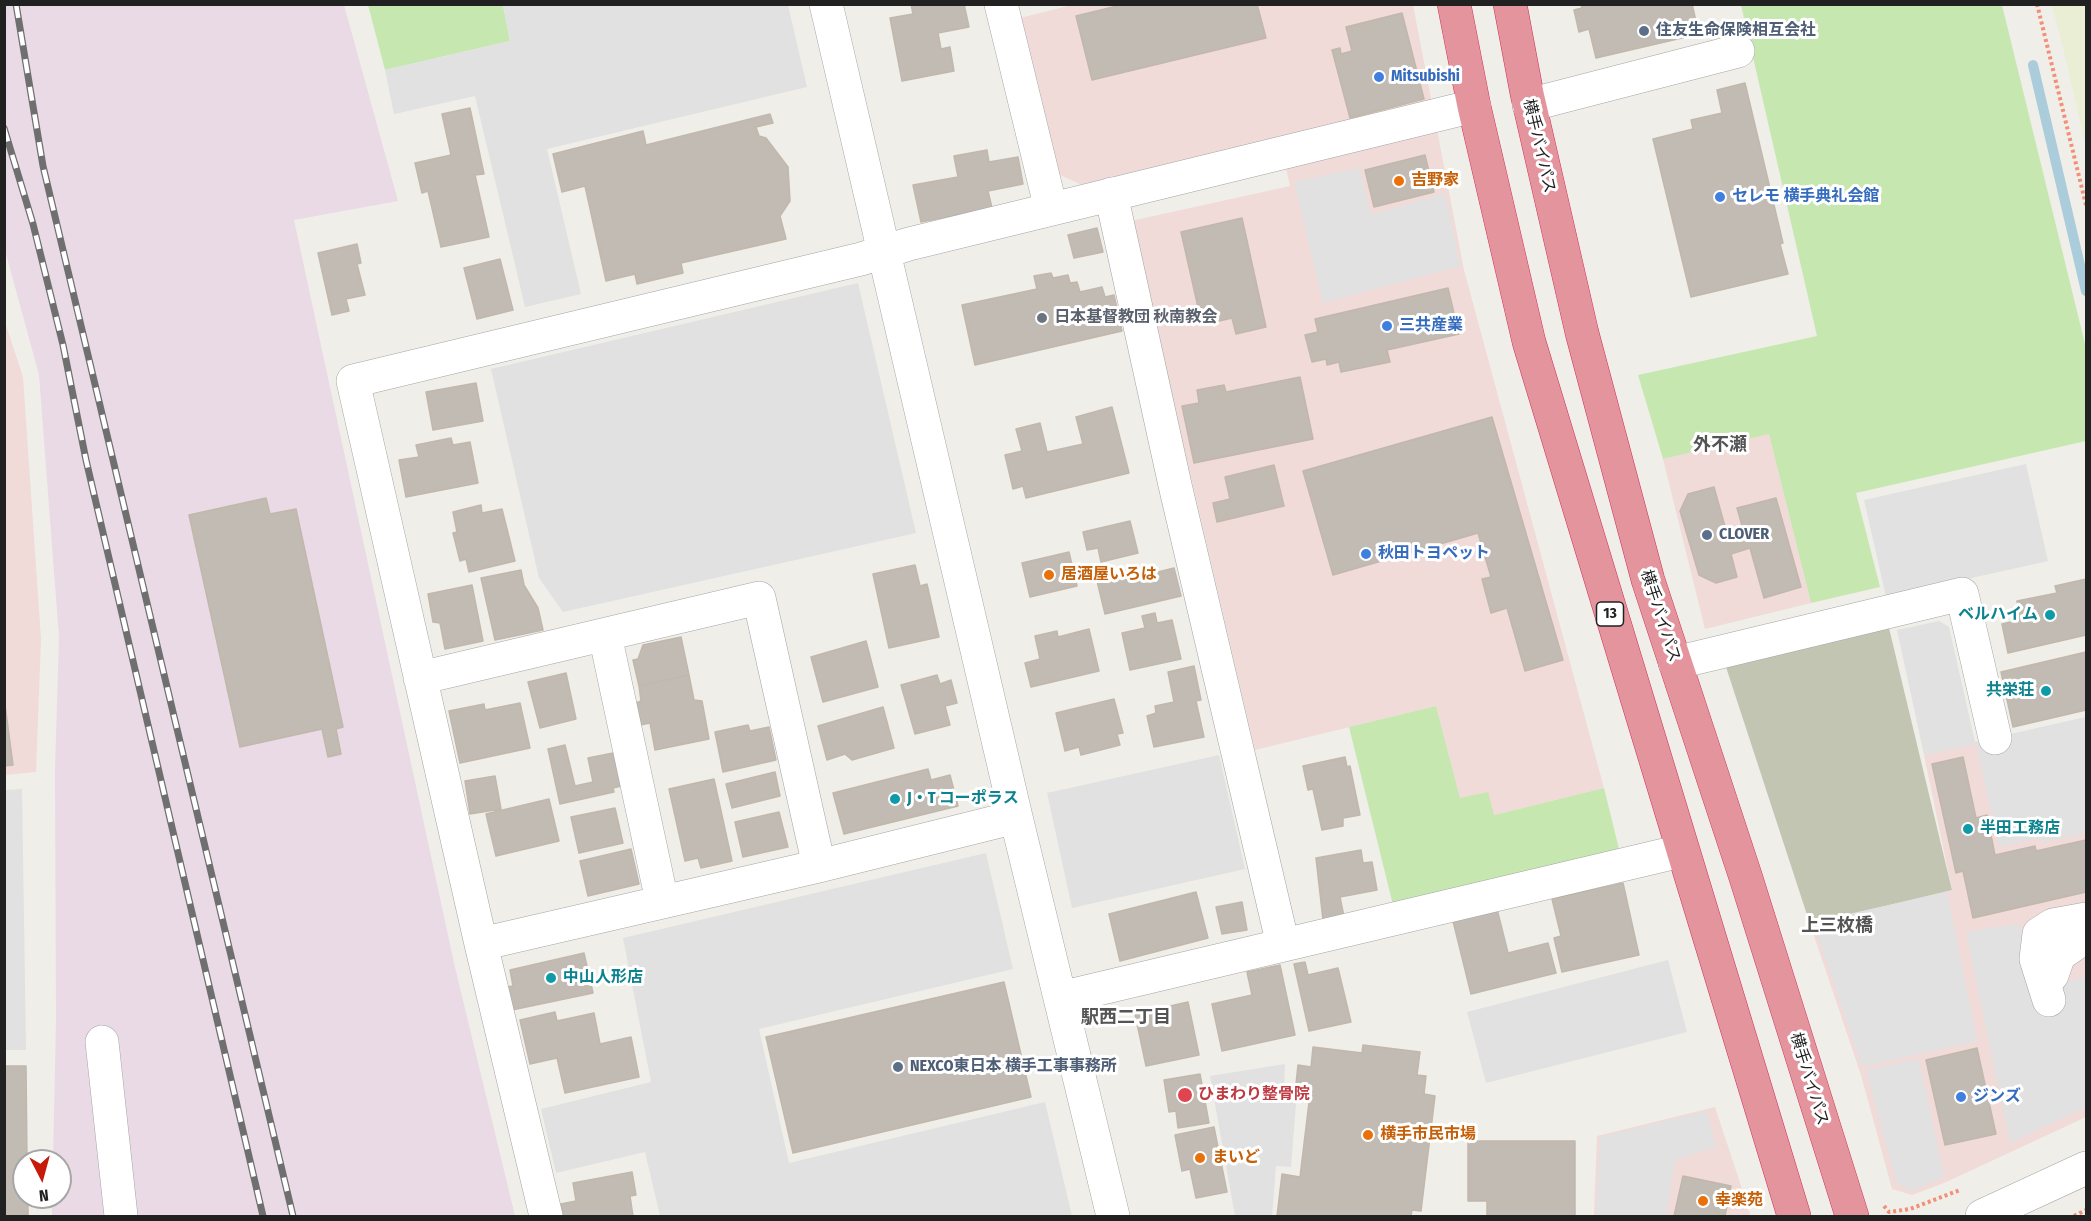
<!DOCTYPE html>
<html>
<head>
<meta charset="utf-8">
<style>
  body { margin:0 }
  #map { position:relative; width:2091px; height:1221px; overflow:hidden; background:#f0eee8; font-family:"Fira Sans Condensed",sans-serif }
  canvas { display:block }
  .frame { position:absolute; inset:0; border:6px solid #212121; pointer-events:none }
  .north { position:absolute; left:12px; top:1149px; width:60px; height:60px; box-sizing:border-box; background:#fff; border:2px solid #a6a6a6; border-radius:50%; rotate:174deg; font-size:16px; font-weight:700; line-height:24px; text-align:center; color:#212121 }
  .north::after { content:''; display:block; margin:auto; width:21px; height:27px; background:#c61b0b; clip-path:polygon(50% 0,100% 100%,50% 72%,0 100%) }
</style>
</head>
<body>
<div id="map">
<canvas width="2091" height="1221"></canvas>
<div class="frame"></div>
<div class="north">N</div>
</div>
<script>
const context = document.querySelector('canvas').getContext('2d');
context.lineJoin = 'round';
function paint(path, color) {
  context.fillStyle = color;
  context.fill(path, 'evenodd');
}
function shape(rows) {
  const path = new Path2D();
  for (const r of rows) {
    path.moveTo(r[0], r[1]);
    for (let i = 2; i < r.length; i += 2) path.lineTo(r[i], r[i + 1]);
  }
  return path;
}
function strokePath(path, color, width, dash) {
  context.strokeStyle = color;
  context.lineWidth = width;
  context.lineCap = dash ? 'butt' : 'round';
  context.setLineDash(dash || []);
  context.stroke(path);
}
function write(font, color, halo, rows, align = 'center') {
  context.font = font + ' "Fira Sans Condensed","Noto Sans JP",sans-serif';
  context.lineWidth = 6;
  context.setLineDash([]);
  context.textBaseline = 'middle';
  context.strokeStyle = halo;
  context.fillStyle = color;
  for (const [text, x, y, turn = 0] of rows) {
    context.save();
    context.translate(x, y);
    context.rotate((+turn || 0) * Math.PI / 180);
    context.textAlign = isNaN(turn) ? turn : align;
    if (halo) context.strokeText(text, 0, 0);
    context.fillText(text, 0, 0);
    context.restore();
  }
}
const commercial = shape([
  [1076,4,1413,5,1464,270,1604,788,1494,815,1460,799,1436,706,1255,750,1131,221,1290,186,1279,137,1082,185,1058,174,1020,18],
  [4,319,23,377,41,639,36,772,5,775],
  [1769,433,1811,603,1705,629,1663,459],
  [2086,717,2086,1117,1944,1183,1912,1195,1892,1189,1861,1075,1810,924,1952,890,1924,755],
  [1715,1107,1750,1213,1749,1216,1594,1216,1597,1136]
]);
const industrial = shape([
  [4,5,344,5,398,201,294,220,454,963,515,1216,52,1216,52,1197,60,1197,60,1161,53,1161,56,1021,55,769,59,637,39,375,5,250]
]);
const construction = shape([
  [1889,628,1952,890,1810,924,1725,664]
]);
const farmland = shape([
  [2052,5,2086,5,2086,147,2065,56]
]);
const grass = shape([
  [368,5,503,5,510,41,385,70],
  [1741,5,2002,5,2086,348,2086,441,1856,493,1880,587,1811,603,1769,434,1663,459,1638,375,1817,336],
  [1436,706,1460,798,1488,792,1494,815,1604,788,1620,853,1394,909,1349,727]
]);
const parking = shape([
  [788,5,807,87,547,149,581,294,525,307,475,96,394,114,385,70,510,41,503,5],
  [1360,168,1371,215,1445,193,1460,266,1323,303,1294,182],
  [858,283,916,533,563,612,539,578,491,369],
  [2026,464,2048,561,1886,597,1864,500],
  [1939,621,1949,627,1975,742,2086,717,2086,833,2041,843,2040,838,1999,847,1976,744,1924,755,1897,630],
  [1219,755,1245,869,1072,908,1047,793],
  [22,789,26,1050,5,1050,5,790],
  [986,853,1013,969,759,1029,789,1163,1045,1102,1072,1216,660,1216,645,1152,556,1173,541,1109,651,1082,623,938],
  [1947,892,1977,1041,1862,1067,1813,922],
  [2019,924,2035,988,2086,977,2086,1107,2010,1143,1966,932],
  [1668,960,1687,1032,1486,1083,1467,1012],
  [1919,1059,1944,1177,1912,1191,1897,1184,1866,1070],
  [1285,1064,1284,1088,1297,1091,1291,1167,1276,1166,1272,1216,1235,1216,1210,1076],
  [1707,1111,1716,1147,1675,1160,1666,1216,1596,1216,1600,1137]
]);
const stream = shape([
  [2033,65,2086,291]
]);
const building = shape([
  [911,4,964,4,969,27,938,33,941,49,950,47,954,71,902,81,890,18,913,14,911,4],
  [1125,4,1257,4,1266,38,1092,80,1076,16,1125,4],
  [1581,4,1692,4,1699,34,1596,58,1589,29,1579,32,1574,10,1582,8,1581,4],
  [1402,13,1424,99,1350,118,1332,50,1340,48,1341,54,1352,51,1346,27,1402,13],
  [1745,83,1783,243,1780,244,1788,274,1691,297,1653,139,1693,129,1691,120,1722,113,1717,90,1745,83],
  [470,108,484,174,475,175,489,237,441,247,428,191,422,193,415,163,451,155,442,114,470,108],
  [770,114,773,123,756,127,759,136,766,138,788,167,790,201,780,216,786,239,681,263,683,273,637,284,635,274,606,281,585,186,562,192,553,154,643,131,646,145,770,114],
  [987,150,989,162,1018,157,1023,184,988,191,992,208,921,222,913,185,958,177,954,156,987,150],
  [1425,155,1434,192,1374,207,1365,170,1425,155],
  [1242,218,1266,327,1236,334,1232,318,1202,325,1181,232,1242,218],
  [1097,228,1103,252,1074,258,1068,235,1097,228],
  [357,244,361,263,357,264,365,295,346,299,349,311,332,315,318,253,357,244],
  [500,259,513,310,477,319,464,268,500,259],
  [1051,273,1053,278,1068,275,1070,283,1077,282,1080,292,1102,287,1105,297,1114,295,1122,331,975,365,962,305,1037,289,1034,276,1051,273],
  [1448,288,1459,334,1387,350,1390,362,1341,372,1339,362,1327,365,1326,359,1312,362,1305,335,1318,332,1315,319,1448,288],
  [1300,377,1313,439,1194,463,1182,406,1199,403,1197,390,1224,385,1226,392,1300,377],
  [476,383,483,421,433,430,426,392,476,383],
  [1112,407,1129,473,1026,498,1023,486,1013,489,1005,455,1022,451,1016,429,1040,423,1047,452,1083,444,1076,417,1112,407],
  [1492,417,1563,660,1525,671,1507,608,1491,613,1482,579,1491,577,1478,533,1333,575,1303,471,1492,417],
  [451,438,453,445,470,442,478,483,406,497,399,460,419,457,416,445,451,438],
  [1274,465,1284,506,1217,522,1213,503,1230,499,1225,477,1274,465],
  [1714,487,1729,541,1745,536,1737,508,1776,498,1801,587,1764,598,1750,548,1731,554,1737,577,1716,583,1699,575,1680,511,1688,494,1714,487],
  [266,498,270,514,296,509,343,727,336,729,341,754,328,757,322,729,240,747,189,515,266,498],
  [481,505,482,513,502,509,515,561,469,572,466,559,460,561,453,533,457,532,453,512,481,505],
  [1130,521,1138,553,1101,562,1098,548,1087,550,1083,532,1130,521],
  [1069,552,1077,586,1030,597,1022,563,1069,552],
  [915,565,920,586,927,584,939,637,889,648,873,574,915,565],
  [1147,565,1150,574,1174,568,1181,596,1105,614,1096,577,1147,565],
  [521,570,524,585,538,608,543,630,495,640,481,578,521,570],
  [2086,579,2086,635,2008,653,2002,624,2015,621,2012,608,2018,607,2017,601,2057,593,2055,586,2086,579],
  [472,585,483,641,445,649,440,623,433,622,428,594,472,585],
  [1155,613,1157,623,1172,620,1181,659,1130,670,1122,633,1145,628,1142,616,1155,613],
  [1089,629,1099,671,1031,687,1025,663,1040,659,1035,636,1057,631,1058,637,1089,629],
  [681,637,689,675,639,686,633,660,638,659,643,645,681,637],
  [866,641,878,687,823,702,811,657,866,641],
  [2086,652,2086,710,2013,727,2001,672,2086,652],
  [1194,666,1201,700,1196,701,1204,737,1154,747,1147,716,1156,713,1155,706,1174,702,1168,672,1194,666],
  [566,673,576,719,540,728,528,682,566,673],
  [689,675,694,700,702,701,709,739,655,750,650,723,640,725,636,703,641,701,639,686,689,675],
  [937,675,940,684,951,680,957,703,945,706,950,725,915,734,901,685,937,675],
  [4,697,13,765,4,766,4,697],
  [1114,699,1123,733,1117,734,1120,745,1081,755,1079,747,1065,751,1056,713,1114,699],
  [520,703,530,748,460,763,449,711,484,704,485,710,520,703],
  [883,707,894,748,852,760,845,754,827,760,818,726,883,707],
  [748,725,750,731,769,727,776,760,723,772,715,732,748,725],
  [565,745,575,786,593,782,588,758,613,753,621,786,613,788,614,792,560,804,548,749,565,745],
  [1345,757,1347,767,1350,766,1360,815,1343,818,1343,826,1322,830,1313,789,1308,790,1303,766,1345,757],
  [1963,757,1976,818,1987,815,1995,855,2035,846,2036,851,2086,840,2086,892,1973,918,1963,871,1956,873,1932,764,1963,757],
  [928,769,931,780,950,775,958,806,844,834,833,793,928,769],
  [775,772,780,796,732,808,726,784,775,772],
  [495,776,501,809,470,814,465,781,495,776],
  [714,779,732,861,701,868,698,858,685,861,669,789,714,779],
  [549,799,559,841,496,856,486,814,549,799],
  [615,808,623,843,579,853,571,817,615,808],
  [779,812,788,847,743,857,735,822,779,812],
  [631,849,639,884,588,896,580,861,631,849],
  [1361,850,1363,863,1372,862,1377,890,1340,897,1344,917,1323,920,1316,858,1361,850],
  [1623,883,1639,955,1562,972,1554,938,1561,936,1552,899,1623,883],
  [1196,892,1208,938,1120,961,1109,914,1196,892],
  [1242,902,1247,930,1222,934,1216,907,1242,902],
  [1497,909,1508,953,1548,943,1556,973,1471,994,1453,921,1497,909],
  [584,953,593,993,512,1010,507,987,513,986,510,970,584,953],
  [1305,962,1308,975,1338,968,1351,1022,1309,1031,1294,964,1305,962],
  [1280,965,1295,1035,1222,1051,1212,1004,1252,995,1247,972,1280,965],
  [1004,982,1031,1097,793,1153,766,1037,1004,982],
  [1188,1002,1199,1055,1146,1066,1135,1014,1188,1002],
  [555,1012,557,1021,594,1013,600,1044,631,1037,639,1077,565,1093,557,1058,530,1064,520,1020,555,1012],
  [1363,1045,1420,1052,1417,1075,1426,1076,1424,1094,1435,1096,1421,1211,1412,1210,1411,1216,1277,1216,1282,1174,1300,1177,1311,1086,1296,1084,1298,1065,1311,1067,1313,1047,1362,1053,1363,1045],
  [1977,1048,1996,1134,1945,1145,1926,1060,1977,1048],
  [4,1066,26,1066,27,1161,24,1161,24,1197,28,1197,28,1216,4,1216,4,1066],
  [1200,1074,1209,1123,1178,1128,1176,1111,1169,1112,1164,1080,1200,1074],
  [1214,1127,1227,1192,1196,1198,1190,1169,1182,1171,1175,1135,1214,1127],
  [1468,1141,1575,1141,1575,1216,1487,1216,1487,1201,1468,1201,1468,1141],
  [632,1172,636,1195,630,1196,633,1216,564,1216,561,1204,576,1201,573,1183,632,1172],
  [1683,1176,1731,1186,1725,1216,1674,1216,1683,1176]
]);
const path = shape([
  [2037,4,2086,205],
  [1884,1206,1889,1212,1910,1209,1960,1190],
  [2074,1216,2086,1210]
]);
const minor = shape([
  [826,4,1016,817,1113,1216],
  [1001,4,1051,209],
  [1529,105,1738,51],
  [1111,194,1175,485,1283,945],
  [605,635,662,901],
  [1675,663,1962,594,1995,738],
  [420,678,759,598,819,866],
  [481,944,819,866,1016,817],
  [2045,983,2052,975,2059,955,2086,936],
  [1060,998,1681,851],
  [2049,1000,2036,959,2039,934,2053,925,2086,919],
  [102,1042,121,1216],
  [546,1216,481,944,353,381,861,259,909,244,1474,106],
  [1982,1216,2086,1168]
]);
const highway = shape([
  [1454,4,1474,106,1529,342,1794,1216],
  [1510,4,1527,94,1582,333,1648,580,1746,878,1852,1216]
]);
const rail = shape([
  [16,4,43,166,293,1216],
  [4,128,33,224,63,345,86,460,263,1216]
]);
const markers = [
  [1644,31,6,"#5c6f8a"],
  [1379,77,6,"#3f7fe0"],
  [1399,181,6,"#e8710a"],
  [1720,197,6,"#3f7fe0"],
  [1042,318,6,"#6b7280"],
  [1387,326,6,"#3f7fe0"],
  [1707,535,6,"#5c6f8a"],
  [1366,554,6,"#3f7fe0"],
  [1049,575,6,"#e8710a"],
  [2050,615,6,"#0f9aa8"],
  [2046,691,6,"#0f9aa8"],
  [895,799,6,"#0f9aa8"],
  [1968,829,6,"#0f9aa8"],
  [551,978,6,"#0f9aa8"],
  [898,1067,6,"#5c6f8a"],
  [1185,1095,8,"#e0444e"],
  [1961,1097,6,"#3f7fe0"],
  [1368,1135,6,"#e8710a"],
  [1200,1158,6,"#e8710a"],
  [1703,1201,6,"#e8710a"]
];
const shields = [
  [1610,614,27]
];
const shieldNames = [
  ["13",1610,614]
];
const serviceNames = [
  ["住友生命保険相互会社",1656,31],
  ["CLOVER",1719,535],
  ["NEXCO東日本 横手工事事務所",910,1067]
];
const shopNames = [
  ["Mitsubishi",1391,77],
  ["セレモ 横手典礼会館",1732,197],
  ["三共産業",1399,326],
  ["秋田トヨペット",1378,554],
  ["ジンズ",1973,1097]
];
const streetNames = [
  ["横手バイパス",1539,146,77],
  ["横手バイパス",1660,616,72],
  ["横手バイパス",1809,1079,73]
];
const foodNames = [
  ["吉野家",1411,181],
  ["居酒屋いろは",1061,575],
  ["横手市民市場",1380,1135],
  ["まいど",1212,1158],
  ["幸楽苑",1715,1201]
];
const worshipNames = [
  ["日本基督教団 秋南教会",1054,318]
];
const cultureNames = [
  ["ベルハイム",2038,615,"right"],
  ["共栄荘",2034,691,"right"],
  ["J・T コーポラス",907,799],
  ["半田工務店",1980,829],
  ["中山人形店",563,978]
];
const healthNames = [
  ["ひまわり整骨院",1198,1095]
];
const neighbourhoodNames = [
  ["外不瀬",1720,445],
  ["上三枚橋",1837,926],
  ["駅西二丁目",1126,1018]
];
paint(commercial, '#f0dbd8');
paint(industrial, '#e9dae5');
paint(construction, '#c3c5b3');
paint(farmland, '#eaeed4');
paint(grass, '#c7e7b1');
paint(parking, '#e1e1e1');
strokePath(stream, '#abccdb', 10);
paint(building, '#c1bbb4');
strokePath(building, '#c2b7ab', 1.5);
strokePath(minor, '#a5a5a5', 34);
strokePath(highway, '#d2315b', 34);
strokePath(path, '#f38e77', 4, [3, 3]);
strokePath(minor, '#fff', 33);
strokePath(highway, '#e3949c', 33);
strokePath(rail, '#6f6f6f', 7);
strokePath(rail, '#fff', 4.5, [14]);
for (const [x, y, r, color] of markers) {
  const dot = new Path2D();
  dot.arc(x, y, r, 0, 2 * Math.PI);
  context.fillStyle = color;
  context.fill(dot);
  strokePath(dot, '#fff', 2);
}
for (const [x, y, w] of shields) {
  const box = new Path2D();
  box.roundRect(x - w / 2, y - 12, w, 24, 4.5);
  context.fillStyle = '#fff';
  context.fill(box);
  strokePath(box, '#212121', 1.5);
}
write('bold 15px', '#212121', null, shieldNames);
write('bold 16px', '#4e5e75', '#fff', serviceNames, 'left');
write('bold 16px', '#366cbe', '#fff', shopNames, 'left');
write('16px', '#212121', '#fff', streetNames);
write('bold 16px', '#c56008', '#fff', foodNames, 'left');
write('bold 16px', '#5b616d', '#fff', worshipNames, 'left');
write('bold 16px', '#0d838f', '#fff', cultureNames, 'left');
write('bold 16px', '#be3a42', '#fff', healthNames, 'left');
write('bold 18px', '#545454', '#fff', neighbourhoodNames);
</script>
</body>
</html>
